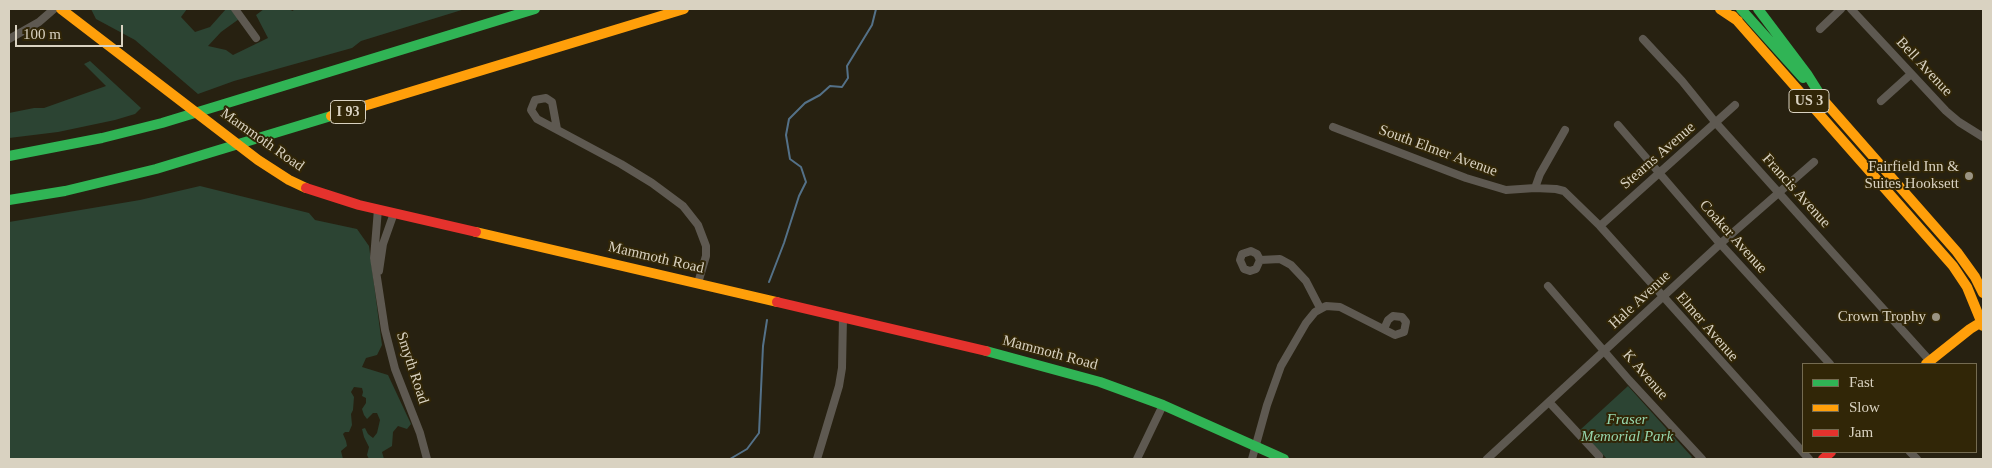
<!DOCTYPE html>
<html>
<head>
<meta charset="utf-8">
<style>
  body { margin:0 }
  #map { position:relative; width:1992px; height:468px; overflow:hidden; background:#272111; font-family:Georgia,serif }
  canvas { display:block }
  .frame { position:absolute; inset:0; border:10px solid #d9d2c1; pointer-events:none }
  .legend { position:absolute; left:1802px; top:363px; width:175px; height:90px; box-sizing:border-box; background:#312607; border:1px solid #746b51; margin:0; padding:6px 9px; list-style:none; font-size:15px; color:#d9d2c1 }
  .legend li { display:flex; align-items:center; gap:10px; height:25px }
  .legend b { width:25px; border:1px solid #746b51 }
  .scale { position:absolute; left:15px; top:25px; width:108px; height:22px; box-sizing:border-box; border:2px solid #d9d2c1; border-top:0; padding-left:6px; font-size:15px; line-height:18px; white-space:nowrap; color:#d9d2c1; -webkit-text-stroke:4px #312607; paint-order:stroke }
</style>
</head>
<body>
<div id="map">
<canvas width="1992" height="468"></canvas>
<div class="frame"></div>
<ul class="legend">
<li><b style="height:6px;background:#30b455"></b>Fast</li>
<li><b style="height:6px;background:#ff9f0a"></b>Slow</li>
<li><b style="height:6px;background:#e5322d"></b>Jam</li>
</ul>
<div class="scale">100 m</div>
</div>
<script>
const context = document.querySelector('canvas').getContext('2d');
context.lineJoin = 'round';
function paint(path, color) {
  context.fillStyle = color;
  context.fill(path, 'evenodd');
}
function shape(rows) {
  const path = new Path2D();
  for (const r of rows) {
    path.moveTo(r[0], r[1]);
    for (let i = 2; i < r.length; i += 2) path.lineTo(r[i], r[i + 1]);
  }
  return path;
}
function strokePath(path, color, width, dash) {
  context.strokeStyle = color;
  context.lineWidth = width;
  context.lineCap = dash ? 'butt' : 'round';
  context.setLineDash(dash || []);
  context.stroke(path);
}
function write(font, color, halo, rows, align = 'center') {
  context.font = font + ' Georgia,serif';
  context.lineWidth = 4;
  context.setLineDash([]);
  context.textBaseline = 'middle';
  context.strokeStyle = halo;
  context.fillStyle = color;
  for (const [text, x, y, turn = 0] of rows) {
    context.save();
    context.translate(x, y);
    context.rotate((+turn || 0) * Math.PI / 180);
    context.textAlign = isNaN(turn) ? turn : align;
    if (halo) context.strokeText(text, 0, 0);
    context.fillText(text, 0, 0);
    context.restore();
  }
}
const green = shape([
  [91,9,187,9,181,17,195,32,210,27,226,9,231,9,239,19,221,32,208,46,226,50,233,55,268,38,256,15,264,9,288,9,293,11,294,9,465,9,361,41,352,48,234,81,198,94,135,40,96,19],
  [90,61,141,108,135,114,115,120,58,132,9,138,9,113,34,108,44,108,106,86,84,64],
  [200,186,309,213,315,220,357,229,369,246,382,345,377,355,366,358,362,367,388,375,411,424,407,429,398,426,393,432,392,446,382,452,384,459,369,459,367,455,369,447,364,437,362,429,365,428,368,434,373,438,377,433,380,420,377,413,373,413,367,419,364,415,362,409,366,403,366,398,362,396,363,392,362,388,354,387,351,392,354,397,353,410,351,414,352,425,349,432,345,432,343,434,346,441,347,446,341,451,343,459,9,459,9,222,140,200],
  [1628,386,1692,457,1690,459,1607,459,1580,430]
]);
const stream = shape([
  [769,282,784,243,799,196,806,182,801,167,790,159,786,135,789,119,805,103,820,95,830,86,842,87,848,78,847,66,872,25,876,9],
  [730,459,747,449,759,433,763,346,767,320]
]);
const street = shape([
  [235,9,256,38],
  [1851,9,1946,111,1959,122,1983,137],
  [1820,29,1841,9],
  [9,39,39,22,54,9],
  [1643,39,1682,81,1716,123,1930,361],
  [1881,101,1911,74],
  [1618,125,1716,239,1830,364],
  [1333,127,1466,178,1506,190,1535,188,1556,189,1564,191,1600,226,1809,459],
  [557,129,552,102,546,98,535,100,531,110,537,119,621,164,652,183,683,206,698,225,706,246,706,256,698,283],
  [1535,188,1540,174,1565,130],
  [378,209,374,258,385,330,395,369,420,433,427,459],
  [1600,226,1735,105],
  [1260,260,1256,269,1250,271,1244,269,1240,260,1242,254,1251,251,1257,254,1260,260,1280,259,1291,265,1306,281,1320,308],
  [379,271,383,244,394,213],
  [1548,286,1629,380,1702,459],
  [1549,402,1599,456],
  [1910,452,1917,459],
  [817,459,839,386,842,368,843,317],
  [1137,459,1163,405],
  [1252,459,1267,405,1281,366,1306,323,1315,312,1326,306,1340,307,1395,335,1404,332,1406,322,1402,317,1393,316,1388,320,1384,329],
  [1487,459,1720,244,1814,162]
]);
const fast = shape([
  [1741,9,1803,78],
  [1758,9,1807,74,1824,101],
  [9,156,102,138,162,123,535,9],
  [9,200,65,191,156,169,331,116],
  [986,351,1100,382,1163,405,1284,459]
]);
const slow = shape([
  [61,9,258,160,289,180,306,188],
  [1720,9,1738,21],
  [1733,16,1953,266,1967,287,1983,326],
  [1819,95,1957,252,1975,277,1983,293],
  [331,116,684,9],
  [476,232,777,302],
  [1926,364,1970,329,1983,321]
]);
const jam = shape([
  [306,188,359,205,476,232],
  [777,302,986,351],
  [1823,459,1831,452]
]);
const markers = [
  [1969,176,5,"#9b9483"],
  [1936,317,5,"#9b9483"]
];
const shields = [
  [1809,101,40],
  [348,112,35]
];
const shieldNames = [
  ["US 3",1809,101],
  ["I 93",348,112]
];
const streetNames = [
  ["Bell Avenue",1924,67,47],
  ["Mammoth Road",262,140,35],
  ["South Elmer Avenue",1438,151,20],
  ["Stearns Avenue",1658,156,-41],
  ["Francis Avenue",1796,191,48],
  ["Coaker Avenue",1733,237,48],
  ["Mammoth Road",656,258,13],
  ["Hale Avenue",1640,300,-43],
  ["Elmer Avenue",1707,327,49],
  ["Mammoth Road",1050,353,15],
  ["Smyth Road",412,368,72],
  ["K Avenue",1645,375,49]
];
const poiNames = [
  ["Fairfield Inn &",1959,167],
  ["Suites Hooksett",1959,184],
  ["Crown Trophy",1926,317]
];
const parkNames = [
  ["Fraser",1627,420],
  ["Memorial Park",1627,437]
];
paint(green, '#2c4433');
strokePath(stream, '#547188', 2);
strokePath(street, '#5e5951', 8);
strokePath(fast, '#30b455', 10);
strokePath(slow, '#ff9f0a', 10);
strokePath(jam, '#e5322d', 10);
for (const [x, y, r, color] of markers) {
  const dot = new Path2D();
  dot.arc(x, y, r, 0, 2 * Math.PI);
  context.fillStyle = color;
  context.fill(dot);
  strokePath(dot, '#312607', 2);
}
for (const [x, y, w] of shields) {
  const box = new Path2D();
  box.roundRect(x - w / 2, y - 11.5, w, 23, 4);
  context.fillStyle = '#312607';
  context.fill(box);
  strokePath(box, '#d9d2c1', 1);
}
write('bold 14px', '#d9d2c1', null, shieldNames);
write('15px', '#d9d2c1', '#312607', streetNames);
write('15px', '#d9d2c1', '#312607', poiNames, 'right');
write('italic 15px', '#97d7ae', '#312607', parkNames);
</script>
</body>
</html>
